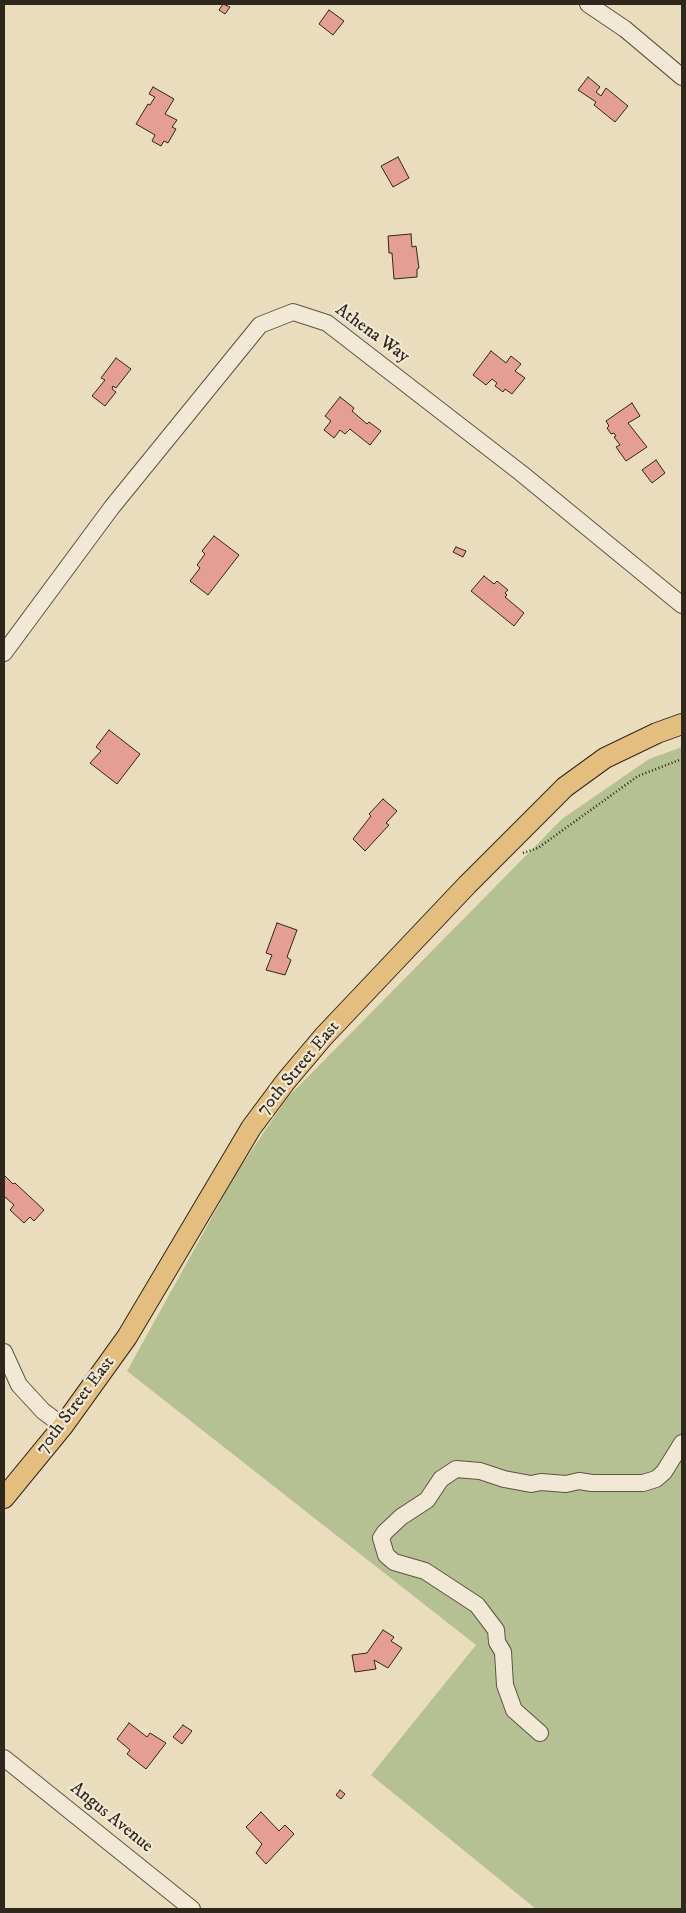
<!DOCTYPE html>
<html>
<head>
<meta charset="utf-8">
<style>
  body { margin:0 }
  #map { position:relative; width:686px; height:1913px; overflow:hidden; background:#e9ddbe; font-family:"IM FELL DW Pica",serif }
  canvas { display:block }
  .frame { position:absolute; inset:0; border:5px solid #2f261c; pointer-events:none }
</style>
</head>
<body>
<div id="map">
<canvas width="686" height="1913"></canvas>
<div class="frame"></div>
</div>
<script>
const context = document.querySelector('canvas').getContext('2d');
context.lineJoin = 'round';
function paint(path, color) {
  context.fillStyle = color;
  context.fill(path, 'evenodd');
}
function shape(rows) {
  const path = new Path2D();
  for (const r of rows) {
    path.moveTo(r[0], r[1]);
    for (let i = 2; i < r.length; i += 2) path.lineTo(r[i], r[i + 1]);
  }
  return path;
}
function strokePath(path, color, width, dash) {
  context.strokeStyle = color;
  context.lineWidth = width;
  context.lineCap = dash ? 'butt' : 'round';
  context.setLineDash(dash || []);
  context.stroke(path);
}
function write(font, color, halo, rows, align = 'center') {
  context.font = font + ' "IM FELL DW Pica",serif';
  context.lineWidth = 4.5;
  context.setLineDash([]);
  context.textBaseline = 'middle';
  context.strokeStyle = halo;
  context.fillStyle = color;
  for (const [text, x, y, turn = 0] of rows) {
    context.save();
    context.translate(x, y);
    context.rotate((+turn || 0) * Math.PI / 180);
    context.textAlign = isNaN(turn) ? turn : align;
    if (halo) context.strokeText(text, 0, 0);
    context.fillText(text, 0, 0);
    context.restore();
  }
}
const green = shape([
  [682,747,682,1909,536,1909,371,1775,476,1645,127,1371,237,1172,287,1098,562,819,649,759]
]);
const building = shape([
  [223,4,230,7,225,14,219,10,223,4],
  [329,10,344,21,333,35,319,24,329,10],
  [588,77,600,87,596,92,601,96,606,88,628,106,615,122,594,105,596,102,578,90,588,77],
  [153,87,174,99,165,114,177,120,172,127,176,129,168,143,164,141,161,146,152,141,155,135,136,124,148,104,150,105,155,97,149,94,153,87],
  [398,157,409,178,393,187,381,166,398,157],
  [411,234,412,247,416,246,419,268,417,269,417,277,394,279,392,253,389,253,388,236,411,234],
  [491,351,506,363,511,356,521,364,515,371,525,378,512,394,505,389,503,392,495,386,497,383,492,379,486,385,473,375,491,351],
  [116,358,131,369,116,388,113,386,112,389,116,392,105,406,92,396,105,380,101,378,116,358],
  [340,397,354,408,352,411,367,424,369,422,381,431,370,445,350,429,345,434,340,430,334,438,324,430,331,421,325,416,340,397],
  [632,403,640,416,628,423,647,447,626,461,616,447,620,445,614,437,616,436,614,433,611,434,607,428,609,426,606,421,632,403],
  [656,460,665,473,652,483,642,470,656,460],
  [214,536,239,555,208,595,190,581,200,568,197,565,205,554,202,551,214,536],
  [456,547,466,551,463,557,453,552,456,547],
  [484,576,494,584,497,581,508,590,505,593,507,595,505,597,524,613,514,626,471,591,484,576],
  [109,730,140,754,117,784,90,763,101,751,96,747,109,730],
  [383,799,397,811,386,823,389,825,365,851,353,839,371,816,369,814,383,799],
  [277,923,297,930,287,957,291,960,285,975,266,970,272,955,266,953,277,923],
  [4,1175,13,1184,15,1183,44,1210,34,1221,30,1217,24,1223,10,1210,14,1205,4,1196,4,1175],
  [383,1630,394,1637,391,1641,402,1648,388,1668,374,1660,376,1669,355,1672,352,1655,367,1653,383,1630],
  [129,1723,147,1737,150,1733,166,1743,146,1769,127,1754,130,1750,117,1739,129,1723],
  [183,1725,192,1731,182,1744,173,1737,183,1725],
  [340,1790,345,1794,341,1799,336,1795,340,1790],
  [261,1812,279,1831,285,1825,294,1834,266,1864,256,1853,262,1844,246,1827,261,1812]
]);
const path = shape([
  [523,853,538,848,638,776,682,759]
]);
const minor = shape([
  [588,4,625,29,682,77],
  [4,653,112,507,260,325,293,312,327,323,521,473,682,605],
  [4,1352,19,1385,43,1411,63,1426],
  [540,1733,514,1710,505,1685,503,1652,497,1642,496,1630,477,1605,425,1571,394,1562,386,1555,381,1538,385,1532,401,1517,427,1500,441,1479,456,1469,480,1471,504,1479,531,1484,541,1482,566,1484,579,1481,592,1483,643,1483,656,1479,664,1472,682,1443],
  [4,1758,192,1909]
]);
const major = shape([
  [4,1498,63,1426,127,1337,251,1128,286,1081,324,1036,467,885,565,787,605,758,657,733,682,724]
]);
const streetNames = [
  ["Athena Way",372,334,36],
  ["70th Street East",299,1069,-50],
  ["70th Street East",76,1406,-53],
  ["Angus Avenue",111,1818,39]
];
paint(green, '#b5c192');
paint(building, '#e49e93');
strokePath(building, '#2f261c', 1);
strokePath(minor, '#5e5444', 18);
strokePath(major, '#2f261c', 22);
strokePath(path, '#2f261c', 2.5, [1, 2.5]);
strokePath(minor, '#f1e9d5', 16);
strokePath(major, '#e4be7f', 20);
write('18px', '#2f261c', '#f1e9d5', streetNames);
</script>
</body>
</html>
